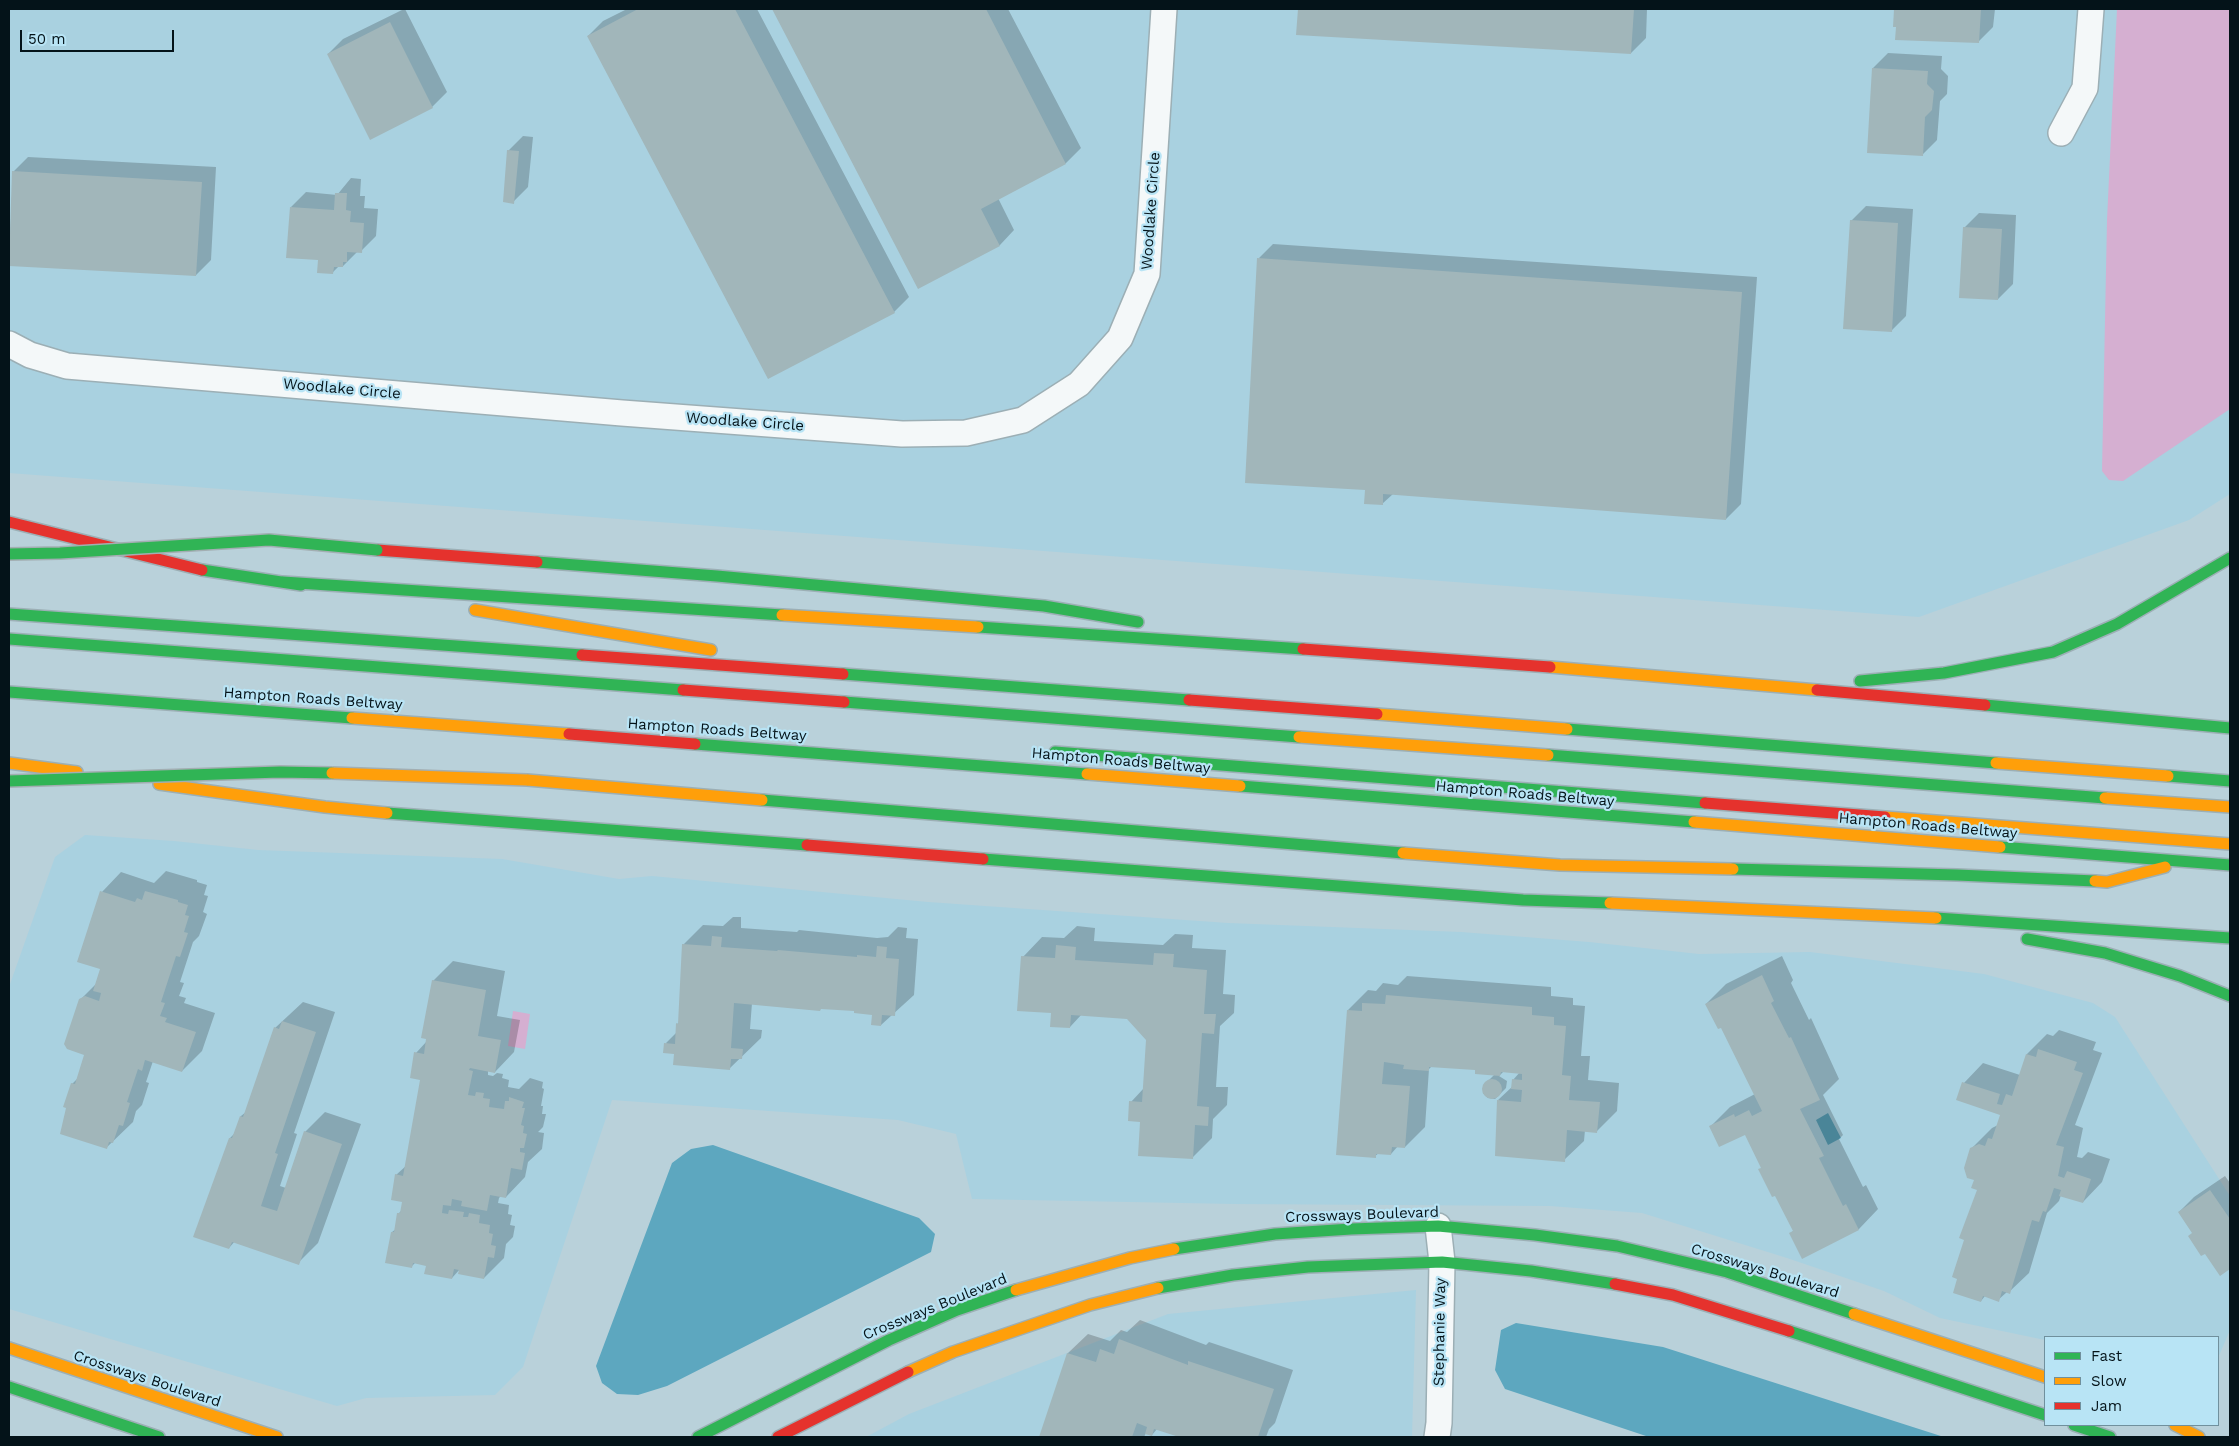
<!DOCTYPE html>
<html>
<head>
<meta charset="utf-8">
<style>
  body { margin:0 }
  #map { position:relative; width:2239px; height:1446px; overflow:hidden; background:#b9d1da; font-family:"Work Sans",sans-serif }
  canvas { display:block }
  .frame { position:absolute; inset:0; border:10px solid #041319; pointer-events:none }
  .legend { position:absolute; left:2044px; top:1336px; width:175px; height:90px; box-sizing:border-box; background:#b8e4f5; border:1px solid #70909d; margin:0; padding:6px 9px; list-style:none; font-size:15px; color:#041319 }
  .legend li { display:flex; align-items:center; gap:10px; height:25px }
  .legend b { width:25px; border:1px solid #70909d }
  .scale { position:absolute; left:20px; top:30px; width:154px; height:22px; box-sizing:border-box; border:2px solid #041319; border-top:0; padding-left:6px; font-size:15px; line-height:18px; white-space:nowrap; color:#041319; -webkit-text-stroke:4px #b8e4f5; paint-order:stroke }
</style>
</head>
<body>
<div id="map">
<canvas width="2239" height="1446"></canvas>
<div class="frame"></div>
<ul class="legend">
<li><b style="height:6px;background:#30b455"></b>Fast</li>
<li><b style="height:6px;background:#ff9f0a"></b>Slow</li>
<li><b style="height:6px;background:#e5322d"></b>Jam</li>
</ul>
<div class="scale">50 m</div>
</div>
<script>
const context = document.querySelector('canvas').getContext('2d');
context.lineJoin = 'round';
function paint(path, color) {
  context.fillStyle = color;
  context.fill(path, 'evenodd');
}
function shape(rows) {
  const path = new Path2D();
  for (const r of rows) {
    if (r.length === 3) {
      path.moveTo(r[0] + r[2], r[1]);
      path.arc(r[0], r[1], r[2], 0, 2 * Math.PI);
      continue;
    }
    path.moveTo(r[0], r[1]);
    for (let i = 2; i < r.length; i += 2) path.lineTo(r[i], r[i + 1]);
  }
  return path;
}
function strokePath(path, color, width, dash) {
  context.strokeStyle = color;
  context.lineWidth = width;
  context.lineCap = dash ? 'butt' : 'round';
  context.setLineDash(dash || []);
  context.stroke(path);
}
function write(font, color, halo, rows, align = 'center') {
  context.font = font + ' "Work Sans",sans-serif';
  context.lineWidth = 4.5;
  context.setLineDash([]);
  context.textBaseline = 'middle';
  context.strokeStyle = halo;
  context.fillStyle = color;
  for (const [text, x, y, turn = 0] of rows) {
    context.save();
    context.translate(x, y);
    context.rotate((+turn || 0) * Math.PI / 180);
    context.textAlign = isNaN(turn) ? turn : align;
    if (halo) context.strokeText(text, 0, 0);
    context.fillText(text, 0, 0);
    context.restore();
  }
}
const built = shape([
  [9,9,2230,9,2230,494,2189,520,1919,617,9,473],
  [85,835,174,841,258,850,502,859,619,879,652,876,928,902,1228,923,1461,932,1589,942,1699,954,1810,952,1984,974,2093,1003,2115,1017,2230,1196,2230,1330,2218,1358,2218,1337,2045,1337,2045,1340,1940,1318,1884,1291,1787,1258,1642,1213,1550,1206,1235,1204,972,1199,956,1134,898,1120,612,1100,523,1367,495,1395,366,1398,337,1406,9,1309,9,987,55,857],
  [1416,1290,1412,1437,866,1437,909,1414,1168,1314]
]);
const green = shape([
  [2117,9,2230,9,2230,409,2123,481,2109,480,2102,471,2107,220],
  [513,1011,530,1014,525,1049,508,1046]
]);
const water = shape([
  [1828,1113,1841,1138,1828,1145,1816,1120],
  [713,1145,919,1218,935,1234,931,1252,667,1386,638,1395,617,1394,602,1383,596,1366,672,1163,691,1149],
  [1516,1323,1663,1347,1944,1437,1649,1437,1505,1389,1495,1370,1501,1330]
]);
const shadow = shape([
  [404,9,405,9,447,92,432,107,328,54,343,39],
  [627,9,757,9,909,297,894,312,588,36,603,21],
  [773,9,1008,9,1081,148,1066,163,998,198,1014,230,1000,245,918,287],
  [1299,9,1647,9,1646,38,1631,53,1298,34],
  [1895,9,1995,9,1993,27,1978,42,1894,26],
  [1888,53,1942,56,1941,69,1948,76,1947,94,1940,101,1937,140,1922,155,1873,68],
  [523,136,533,137,528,187,513,202,508,151],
  [28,157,216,167,211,260,196,275,9,264,13,172],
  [351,178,361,179,360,196,365,196,364,208,378,209,376,236,361,251,358,251,343,266,339,266,333,272,320,259,291,207,306,192,337,195],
  [1866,206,1913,209,1906,316,1891,331,1851,221],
  [1979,213,2016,215,2013,284,1998,299,1964,228],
  [1273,244,1757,277,1741,504,1726,519,1393,494,1382,504,1259,258],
  [166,871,197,880,197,882,207,885,204,895,208,896,203,912,207,914,199,936,193,942,180,982,184,983,179,996,186,998,184,1003,215,1013,202,1051,182,1071,153,1061,146,1082,149,1083,142,1105,136,1111,133,1122,106,1148,72,1084,78,1078,86,1054,80,1000,96,984,101,968,102,892,121,872,154,883],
  [733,917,741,917,741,928,797,932,799,930,877,938,888,937,898,927,907,928,906,938,918,939,914,995,881,1025,873,1013,856,1010,752,1003,750,1029,762,1030,761,1038,730,1068,675,1053,666,1043,677,1032,677,1024,680,1022,683,945,703,925,723,926],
  [1077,926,1095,928,1094,941,1163,945,1175,934,1193,935,1192,948,1226,950,1223,994,1235,995,1234,1013,1220,1026,1216,1087,1228,1087,1227,1105,1213,1119,1212,1138,1192,1158,1131,1102,1144,1088,1147,1040,1128,1018,1082,1014,1070,1027,1052,1012,1023,957,1042,937,1064,938],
  [1782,956,1793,980,1791,983,1809,1020,1811,1018,1839,1079,1823,1095,1843,1135,1839,1139,1863,1187,1866,1185,1878,1209,1859,1229,1803,1257,1791,1233,1794,1230,1745,1133,1710,1127,1730,1107,1755,1094,1721,1026,1706,1004,1726,984],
  [453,961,505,971,497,1016,520,1020,514,1052,495,1072,488,1071,488,1075,493,1076,497,1073,503,1074,502,1078,509,1080,508,1087,519,1089,530,1078,543,1082,542,1088,544,1089,541,1106,543,1106,542,1114,546,1114,543,1127,538,1132,544,1133,542,1149,528,1162,525,1177,506,1197,501,1196,499,1198,498,1203,509,1205,508,1214,512,1215,510,1225,515,1226,513,1237,506,1244,504,1258,484,1278,460,1269,452,1278,427,1265,416,1262,412,1266,392,1232,396,1229,399,1213,402,1210,404,1201,396,1175,407,1165,422,1079,416,1053,427,1041,433,981],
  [1407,976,1551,987,1551,996,1573,998,1573,1005,1585,1006,1581,1056,1590,1056,1588,1080,1619,1083,1617,1111,1597,1131,1585,1130,1584,1141,1564,1160,1498,1100,1513,1086,1513,1080,1520,1072,1504,1071,1499,1076,1507,1081,1506,1088,1495,1099,1488,1098,1483,1093,1484,1085,1494,1075,1477,1069,1432,1066,1429,1069,1425,1127,1405,1147,1398,1146,1391,1154,1379,1153,1375,1156,1348,1010,1368,990,1376,991,1383,983,1398,985],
  [303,1002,335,1012,294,1133,297,1134,280,1186,286,1188,305,1132,325,1112,361,1124,318,1243,298,1263,235,1241,229,1248,230,1138,236,1132,241,1116,246,1112,275,1028],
  [2059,1030,2096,1042,2093,1050,2102,1053,2075,1125,2083,1128,2077,1157,2082,1158,2088,1152,2110,1159,2102,1182,2083,1202,2061,1195,2059,1201,2047,1213,2029,1273,2009,1292,2007,1292,1998,1300,1985,1296,1981,1301,1959,1278,1966,1239,1978,1189,1971,1149,1992,1128,1998,1125,2002,1114,1964,1083,1983,1063,2020,1075,2027,1054,2047,1034,2053,1036],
  [2225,1176,2230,1183,2230,1268,2221,1274,2179,1212,2194,1197],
  [1140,1320,1206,1345,1209,1342,1293,1370,1275,1423,1269,1429,1266,1437,1181,1437,1157,1429,1152,1435,1146,1433,1144,1437,1040,1437,1068,1353,1088,1334,1110,1341,1121,1330,1127,1332]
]);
const building = shape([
  [638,9,735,9,895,313,768,379,587,36],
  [772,9,986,9,1066,164,981,209,1000,246,918,289],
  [1298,9,1634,9,1631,54,1296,35],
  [1894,9,1981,9,1979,43,1895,40,1896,27,1893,27],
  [390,22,433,108,370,140,327,54],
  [1872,68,1928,71,1927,84,1934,91,1932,110,1925,117,1923,156,1867,153],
  [507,150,519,151,514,204,503,202],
  [12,171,202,182,196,276,9,266],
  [335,193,347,193,346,210,351,211,350,222,364,223,362,253,347,252,347,262,343,262,343,267,334,267,333,274,317,273,318,260,286,258,290,207,334,210],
  [1850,220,1898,223,1892,332,1843,329],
  [1963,227,2002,229,1998,300,1959,298],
  [1257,258,1742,292,1726,520,1383,494,1383,505,1364,504,1365,490,1245,483],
  [100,891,135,902,137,898,142,900,145,891,178,900,178,902,188,905,185,915,189,916,184,932,188,933,180,957,176,956,161,1002,165,1003,160,1016,167,1018,165,1022,196,1032,182,1072,145,1060,142,1071,138,1069,127,1102,130,1103,123,1126,119,1125,113,1143,109,1142,107,1149,60,1134,66,1108,63,1107,71,1083,75,1084,84,1055,67,1049,64,1044,79,999,85,996,99,1001,101,993,93,991,100,969,77,962],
  [712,936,722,937,721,947,777,951,778,950,857,957,857,955,876,957,877,946,887,947,886,958,899,959,895,1016,882,1015,881,1026,871,1025,872,1015,854,1013,854,1011,821,1009,820,1011,734,1003,731,1048,743,1049,742,1059,731,1059,730,1070,673,1065,674,1054,663,1053,664,1043,675,1044,676,1023,678,1024,682,944,711,946],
  [1056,945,1076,947,1075,960,1153,965,1154,953,1174,954,1173,967,1207,970,1204,1014,1216,1014,1214,1034,1202,1033,1197,1106,1209,1107,1208,1126,1195,1125,1193,1159,1138,1156,1140,1122,1128,1121,1129,1101,1142,1102,1146,1040,1127,1019,1071,1015,1070,1028,1050,1027,1051,1013,1017,1011,1021,956,1055,958],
  [1762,975,1774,1001,1771,1003,1789,1038,1791,1037,1820,1100,1800,1109,1824,1156,1819,1158,1843,1206,1846,1204,1859,1230,1802,1259,1789,1233,1793,1231,1775,1196,1772,1197,1758,1169,1761,1168,1745,1135,1719,1147,1709,1126,1734,1114,1735,1117,1749,1110,1752,1116,1762,1111,1721,1028,1718,1029,1705,1004],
  [432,980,486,990,478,1036,501,1040,495,1073,470,1068,469,1070,473,1071,468,1095,475,1096,476,1092,484,1093,483,1098,490,1099,489,1107,504,1109,505,1101,509,1101,509,1097,524,1102,522,1108,525,1108,521,1125,524,1126,523,1133,527,1134,524,1148,520,1148,520,1152,525,1153,522,1170,511,1168,506,1198,490,1195,487,1211,461,1206,462,1201,452,1199,451,1206,443,1205,442,1213,448,1214,449,1210,464,1212,463,1217,468,1217,469,1213,480,1215,479,1223,490,1225,489,1233,493,1234,491,1245,496,1246,494,1258,488,1257,484,1279,458,1274,459,1270,454,1269,452,1279,424,1274,426,1266,413,1263,412,1268,385,1263,391,1232,394,1232,397,1213,400,1213,402,1202,391,1200,395,1174,403,1176,420,1080,410,1078,414,1052,424,1054,426,1039,421,1038],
  [1386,995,1532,1007,1532,1015,1554,1017,1554,1025,1566,1026,1562,1075,1571,1076,1569,1100,1600,1102,1597,1133,1567,1130,1565,1162,1495,1156,1497,1100,1521,1102,1522,1090,1511,1089,1512,1079,1522,1080,1522,1074,1501,1072,1500,1076,1475,1074,1475,1070,1429,1067,1429,1071,1403,1069,1404,1065,1384,1062,1382,1084,1410,1086,1405,1148,1392,1147,1391,1155,1376,1154,1376,1158,1336,1155,1347,1010,1362,1011,1362,1003,1385,1004],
  [282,1021,316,1032,275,1153,278,1154,261,1206,277,1211,304,1131,342,1144,299,1265,232,1242,229,1249,193,1237,229,1138,232,1138,240,1116,243,1117,274,1027,279,1029],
  [2038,1049,2077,1062,2074,1070,2083,1073,2056,1145,2064,1147,2058,1176,2064,1178,2067,1171,2091,1179,2083,1203,2059,1196,2061,1190,2054,1188,2046,1212,2043,1211,2039,1222,2032,1220,2010,1294,2002,1291,1999,1302,1983,1296,1981,1302,1953,1293,1957,1279,1952,1277,1964,1240,1959,1238,1977,1190,1971,1188,1974,1180,1967,1178,1964,1168,1970,1148,1979,1144,1985,1146,1988,1138,1992,1139,2000,1115,1956,1100,1962,1082,2000,1094,1997,1104,2002,1105,2006,1094,2012,1096,2026,1054,2036,1057],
  [1492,1089,10],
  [2210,1190,2230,1219,2230,1269,2220,1276,2205,1254,2201,1256,2188,1236,2192,1233,2178,1212],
  [1119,1339,1188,1365,1188,1361,1274,1389,1258,1437,1179,1437,1154,1429,1152,1436,1145,1434,1147,1427,1137,1423,1132,1437,1039,1437,1067,1353,1096,1362,1100,1349,1114,1354]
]);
const street = shape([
  [2061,133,2085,88,2091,9],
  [9,344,30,355,67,366,622,413,902,434,966,433,1023,420,1079,384,1120,338,1147,274,1164,9],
  [1437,1437,1439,1423,1442,1262,1438,1226]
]);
const fast = shape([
  [537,562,717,576,1044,606,1138,622],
  [202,570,301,585],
  [283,582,782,615],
  [9,614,582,655],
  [978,627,1303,649],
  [9,639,683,690],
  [843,674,1189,700],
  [1860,681,1944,673,2053,652,2117,624,2230,558],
  [9,692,352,718],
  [844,702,1299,737],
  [1985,705,2230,728],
  [1567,729,1996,763],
  [695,744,1087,774],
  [1055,752,1705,803],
  [1548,755,2105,798],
  [2168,776,2230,781],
  [1240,786,1694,822],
  [762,800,1403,853],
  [387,813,807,845],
  [2000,847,2230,865],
  [983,859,1523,900,1610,903],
  [1733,869,1957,875,2095,881],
  [1936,918,2230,938],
  [2027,939,2105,953,2180,976,2230,996],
  [1174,1249,1275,1234,1351,1229,1438,1226,1535,1235,1617,1246,1727,1272,1854,1314],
  [1158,1288,1233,1275,1308,1267,1442,1262,1531,1271,1615,1284],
  [1789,1331,2045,1415],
  [9,1387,159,1437],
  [2074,1425,2110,1437],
  [698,1437,889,1340,957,1310,1016,1290]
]);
const slow = shape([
  [475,610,711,650],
  [782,615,978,627],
  [1550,667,1817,690],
  [1377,714,1567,729],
  [352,718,569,734],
  [1299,737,1548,755],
  [9,763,77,772],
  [1996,763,2168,776],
  [1087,774,1240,786],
  [527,780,762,800],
  [159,784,325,807,387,813],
  [2105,798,2230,807],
  [1885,817,2230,844],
  [1694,822,2000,847],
  [1403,853,1560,865,1733,869],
  [2095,881,2107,882,2165,867],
  [1610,903,1936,918],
  [1016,1290,1130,1258,1174,1249],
  [1854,1314,2045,1377],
  [9,1348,277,1437],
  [908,1372,953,1352,1090,1305,1158,1288],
  [2175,1425,2199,1437]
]);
const jam = shape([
  [9,522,202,570],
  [377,550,537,562],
  [1303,649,1550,667],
  [582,655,843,674],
  [683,690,844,702],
  [1817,690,1985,705],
  [1189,700,1377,714],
  [569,734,695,744],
  [1705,803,1885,817],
  [807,845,983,859],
  [1615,1284,1673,1295,1789,1331],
  [778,1437,908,1372]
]);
const fastBridge = shape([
  [9,554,60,553,269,540,377,550],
  [9,781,280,772,332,773]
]);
const slowBridge = shape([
  [332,773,527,780]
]);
const streetNames = [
  ["Woodlake Circle",1151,211,-86],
  ["Woodlake Circle",342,389,5],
  ["Woodlake Circle",745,422,4],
  ["Hampton Roads Beltway",313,699,4],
  ["Hampton Roads Beltway",717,730,4],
  ["Hampton Roads Beltway",1121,761,5],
  ["Hampton Roads Beltway",1525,794,5],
  ["Hampton Roads Beltway",1928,826,5],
  ["Crossways Boulevard",1362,1215,-2],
  ["Crossways Boulevard",1765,1271,17],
  ["Crossways Boulevard",935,1307,-22],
  ["Stephanie Way",1440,1332,-89],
  ["Crossways Boulevard",147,1379,18]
];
paint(built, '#a9d1e0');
paint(green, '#d5afd1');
paint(water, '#5da7bf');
paint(shadow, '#0003');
paint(building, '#a1b6ba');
strokePath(street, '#9cafb5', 28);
strokePath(fast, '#9cafb5', 14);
strokePath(slow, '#9cafb5', 14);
strokePath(jam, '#9cafb5', 14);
strokePath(street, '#f4f8f9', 25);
strokePath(fast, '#30b455', 11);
strokePath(slow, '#ff9f0a', 11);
strokePath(jam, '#e5322d', 11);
strokePath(fastBridge, '#a2aeb2', 14, []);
strokePath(slowBridge, '#a2aeb2', 14, []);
strokePath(fastBridge, '#30b455', 11);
strokePath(slowBridge, '#ff9f0a', 11);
write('15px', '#041319', '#b8e4f5', streetNames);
</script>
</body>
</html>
